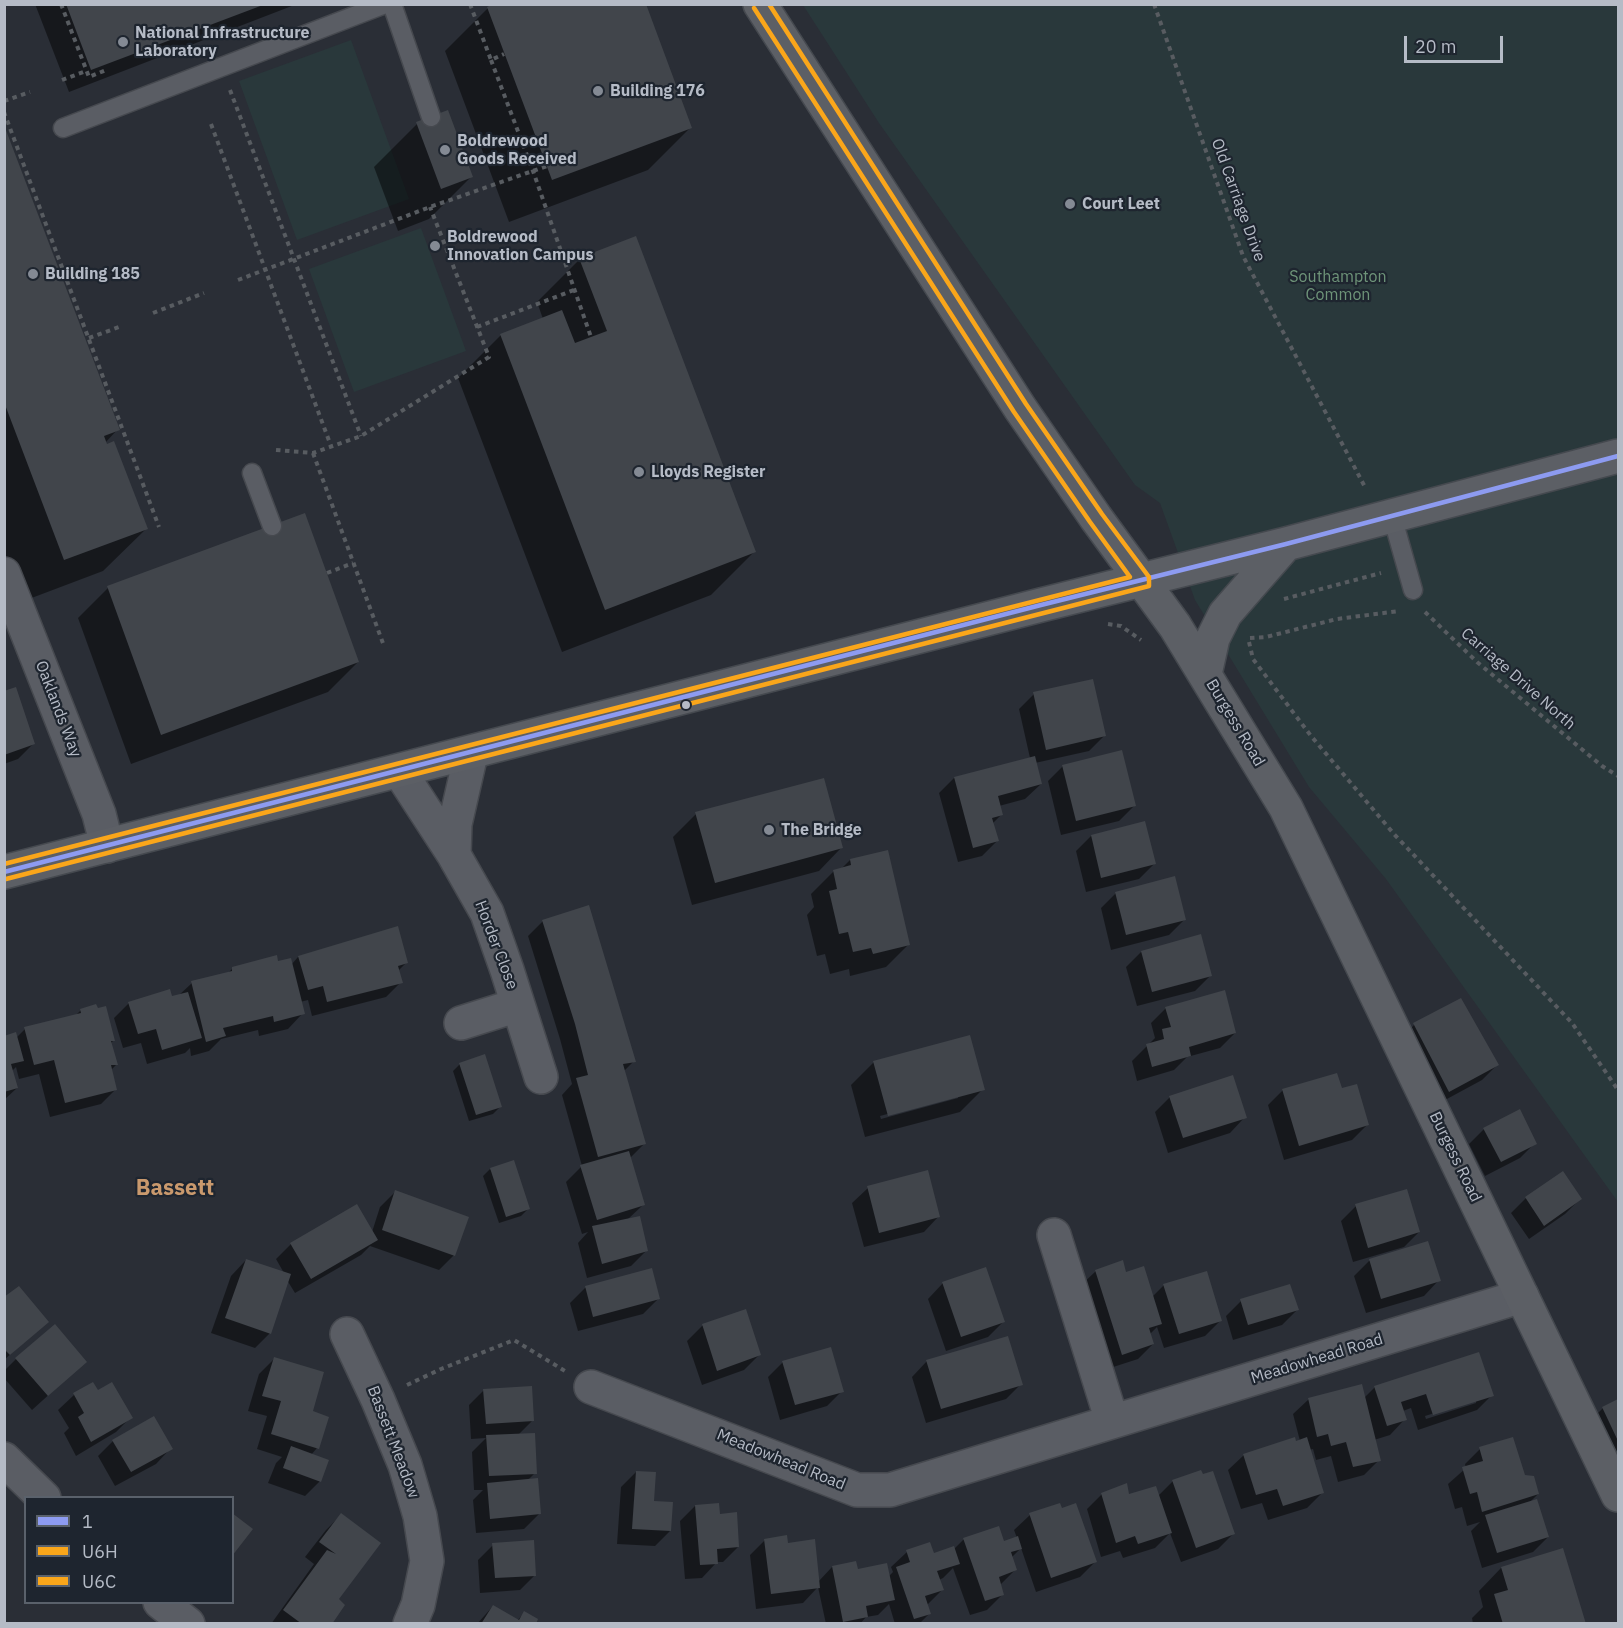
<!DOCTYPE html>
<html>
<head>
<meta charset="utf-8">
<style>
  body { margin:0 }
  #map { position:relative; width:1623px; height:1628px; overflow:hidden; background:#2a2e36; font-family:"IBM Plex Sans",sans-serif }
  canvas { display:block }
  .frame { position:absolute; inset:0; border:6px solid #b5bbc6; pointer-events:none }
  .legend { position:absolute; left:24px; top:1496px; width:210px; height:108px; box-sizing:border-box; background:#1e252f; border:2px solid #5a616b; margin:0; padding:8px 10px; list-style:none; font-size:18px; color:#b5bbc6 }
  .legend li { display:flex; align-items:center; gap:12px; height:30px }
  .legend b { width:30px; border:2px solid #5a616b }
  .scale { position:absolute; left:1404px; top:36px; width:99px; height:27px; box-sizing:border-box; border:3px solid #b5bbc6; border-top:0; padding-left:8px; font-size:18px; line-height:21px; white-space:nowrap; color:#b5bbc6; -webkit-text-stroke:4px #1e252f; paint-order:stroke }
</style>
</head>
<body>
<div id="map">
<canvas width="1623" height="1628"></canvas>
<div class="frame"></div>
<ul class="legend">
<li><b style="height:8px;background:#8d9bf1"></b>1</li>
<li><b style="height:8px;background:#faa61a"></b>U6H</li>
<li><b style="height:8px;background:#faa61a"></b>U6C</li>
</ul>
<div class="scale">20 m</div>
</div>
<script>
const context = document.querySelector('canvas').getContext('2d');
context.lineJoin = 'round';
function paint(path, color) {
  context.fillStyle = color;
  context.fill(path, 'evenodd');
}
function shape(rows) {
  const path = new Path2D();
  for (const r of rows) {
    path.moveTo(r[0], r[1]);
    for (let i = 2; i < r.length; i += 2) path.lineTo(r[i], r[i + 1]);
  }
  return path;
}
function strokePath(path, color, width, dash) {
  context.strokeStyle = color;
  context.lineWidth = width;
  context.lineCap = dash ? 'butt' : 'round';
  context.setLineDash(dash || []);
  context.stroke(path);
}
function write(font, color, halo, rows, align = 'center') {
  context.font = font + ' "IBM Plex Sans",sans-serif';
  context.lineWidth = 4.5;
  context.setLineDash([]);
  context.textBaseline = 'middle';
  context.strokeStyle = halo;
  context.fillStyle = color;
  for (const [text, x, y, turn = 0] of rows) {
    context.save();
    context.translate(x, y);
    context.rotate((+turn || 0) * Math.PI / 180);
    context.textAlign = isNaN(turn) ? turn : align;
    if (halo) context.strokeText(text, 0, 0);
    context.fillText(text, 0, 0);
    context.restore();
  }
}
const green = shape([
  [803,5,1618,5,1618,1202,1386,879,1309,787,1195,600,1160,503,1135,485,879,123],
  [351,40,409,199,297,240,239,81],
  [421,228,466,351,354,392,309,269]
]);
const shadow = shape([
  [35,4,297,4,69,92],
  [488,8,691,127,648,170,509,222,445,51],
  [417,124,472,176,429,219,398,231,374,167],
  [4,127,118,429,105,443,146,529,103,571,21,602,4,558],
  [580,259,754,552,711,595,562,652,458,378,501,335,543,319,537,302],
  [304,515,358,662,328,692,131,764,78,618,108,588],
  [4,693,33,744,18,759,4,764],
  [1034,694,1104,736,1089,751,1035,763,1041,784,1025,799,999,806,1001,815,992,824,997,841,982,856,958,862,939,793,954,778,1030,758,1019,709],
  [1063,766,1134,806,1119,821,1061,835,1048,781],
  [696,814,841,848,819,871,692,905,673,837],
  [1091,836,1154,864,1139,879,1086,892,1076,851],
  [850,860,909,944,886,967,850,976,849,969,830,974,825,954,817,956,807,915,814,907,811,894,834,871,841,869],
  [1116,893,1184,920,1169,935,1111,950,1101,908],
  [543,921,634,1061,623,1072,644,1144,629,1159,643,1205,627,1220,646,1251,631,1266,587,1278,578,1243,588,1232,582,1234,566,1182,582,1166,562,1095,572,1084,560,1039,528,936],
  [397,928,406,963,398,971,401,982,386,997,312,1016,308,1000,300,1002,303,1013,288,1029,259,1036,258,1030,221,1039,209,1051,191,1056,190,1048,185,1053,147,1064,141,1043,123,1048,114,1018,129,1003,172,998,178,996,192,983,228,973,233,968,277,963,291,965,298,957],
  [1141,952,1210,976,1195,991,1137,1006,1126,967],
  [1461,1000,1497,1065,1482,1080,1434,1106,1399,1040,1414,1025],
  [1166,1008,1235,1033,1220,1048,1187,1057,1174,1070,1137,1081,1132,1061,1155,1038,1151,1023],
  [81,1010,114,1040,110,1044,116,1065,111,1070,116,1089,101,1104,50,1117,39,1074,19,1079,16,1067,12,1071,17,1088,4,1100,4,1037,16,1038,25,1029,75,1016],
  [874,1062,983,1089,960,1112,865,1137,851,1085],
  [958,1095,958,1098,881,1119,880,1116],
  [460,1064,501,1106,493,1114,469,1121,453,1071],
  [1283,1090,1367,1125,1352,1140,1284,1160,1268,1105],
  [1170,1097,1245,1117,1230,1133,1168,1153,1155,1112],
  [1484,1129,1535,1143,1520,1158,1485,1176,1469,1144],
  [490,1169,528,1209,521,1216,499,1223,483,1176],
  [1562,1173,1580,1199,1565,1214,1529,1239,1511,1213,1526,1198],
  [868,1188,939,1216,924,1232,864,1247,852,1203],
  [395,1192,454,1255,439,1270,370,1246,361,1255,295,1293,287,1280,270,1333,255,1348,211,1333,231,1276,246,1260,284,1273,276,1259,291,1244,356,1206,372,1232,380,1207],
  [1356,1206,1419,1232,1404,1247,1353,1262,1341,1221],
  [1427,1243,1439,1280,1424,1296,1366,1313,1354,1276,1369,1261],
  [650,1270,658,1299,643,1314,578,1331,570,1303,585,1288],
  [1096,1271,1152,1297,1164,1285,1220,1321,1205,1336,1164,1348,1157,1327,1150,1334,1153,1344,1138,1359,1107,1369,1080,1286],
  [943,1283,1003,1322,988,1337,946,1351,928,1299],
  [4,1299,47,1322,4,1360],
  [1241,1301,1297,1310,1282,1325,1233,1340,1226,1316],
  [745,1311,759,1355,744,1370,702,1385,687,1341,702,1326],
  [16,1359,85,1362,32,1410,4,1378,4,1371],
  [274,1359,311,1412,317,1448,311,1455,320,1481,305,1496,268,1483,276,1463,282,1457,257,1449,267,1416,248,1411,259,1374],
  [927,1361,1021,1384,1006,1399,926,1423,912,1377],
  [783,1362,842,1391,827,1406,780,1420,768,1377],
  [92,1384,97,1392,131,1417,116,1432,76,1456,64,1433,69,1428,58,1410,74,1395],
  [1375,1387,1492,1395,1477,1410,1418,1430,1411,1408,1403,1411,1405,1419,1390,1435,1374,1440,1379,1460,1364,1475,1338,1482,1331,1456,1316,1460,1313,1449,1309,1450,1322,1493,1307,1508,1268,1520,1262,1503,1241,1509,1228,1470,1244,1455,1300,1441,1293,1414,1309,1399,1364,1398],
  [1476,1400,1476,1403,1426,1419,1425,1416],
  [484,1390,532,1421,518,1435,535,1473,527,1481,539,1514,524,1529,476,1533,473,1500,483,1490,474,1490,472,1452,486,1438,471,1439,469,1405],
  [1618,1400,1618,1473,1588,1423,1603,1408],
  [113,1441,171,1448,156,1464,115,1486,98,1456],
  [1480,1449,1523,1476,1538,1494,1529,1503,1548,1537,1533,1552,1482,1568,1471,1531,1480,1522,1467,1526,1462,1507,1455,1509,1448,1484,1466,1468,1465,1464],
  [636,1472,670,1531,655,1546,617,1544,621,1487],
  [1173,1481,1233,1534,1218,1549,1181,1562,1170,1533,1155,1548,1123,1558,1120,1551,1101,1557,1087,1509,1102,1494,1158,1496],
  [1059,1505,1095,1562,1080,1577,1036,1592,1021,1548,1011,1558,1015,1570,1000,1585,1003,1594,987,1610,970,1615,953,1568,943,1578,939,1580,942,1590,927,1605,930,1613,919,1624,895,1624,889,1604,878,1615,866,1617,860,1624,826,1624,818,1587,803,1603,756,1609,750,1555,765,1540,787,1545,818,1582,832,1567,888,1577,893,1572,891,1567,907,1552,933,1555,954,1549,963,1540,998,1528,1003,1543,1017,1538,1014,1530,1030,1515],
  [695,1506,718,1515,738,1547,723,1562,717,1562,702,1578,685,1579,680,1521],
  [341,1515,337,1600,330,1624,271,1624,314,1564,305,1557,326,1530],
  [493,1545,535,1575,520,1590,480,1593,478,1560],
  [1562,1550,1584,1624,1473,1624,1472,1618,1483,1607,1479,1591,1501,1568],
  [493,1606,517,1621,524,1613,534,1624,477,1624]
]);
const building = shape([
  [66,4,263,4,263,5,91,70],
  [493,4,646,4,692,128,552,180,487,7],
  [448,110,473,177,441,189,416,122],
  [4,125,120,430,104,436,107,444,114,441,148,529,64,560,4,402],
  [636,236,756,552,605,610,500,334,562,310,575,343,607,331,579,258],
  [305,513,359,662,161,735,107,586],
  [1093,679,1106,736,1046,750,1033,692],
  [16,687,35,744,4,755,4,691],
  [1122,750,1136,806,1076,821,1062,765],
  [1035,756,1042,784,998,796,1003,815,992,818,999,841,973,848,954,777],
  [824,778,843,848,715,883,695,812],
  [1145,821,1156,864,1101,878,1091,835],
  [888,850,910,945,873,954,871,948,853,952,848,932,839,934,829,891,837,889,833,870,851,865,850,859],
  [1175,876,1186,920,1126,935,1115,892],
  [589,905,636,1062,623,1064,646,1144,598,1157,576,1078,588,1075,575,1024,542,920],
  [398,926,408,963,398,966,403,983,327,1002,323,986,308,990,298,956],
  [1201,934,1212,976,1152,992,1141,951],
  [277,955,278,961,291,958,305,1014,274,1022,273,1016,223,1028,226,1036,206,1042,191,981,232,971,232,967],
  [170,989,172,996,188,992,202,1038,162,1050,156,1029,138,1034,128,1002],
  [1225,990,1236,1033,1189,1047,1191,1056,1152,1067,1146,1044,1164,1039,1162,1029,1171,1027,1165,1007],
  [1461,998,1499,1065,1449,1092,1413,1023],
  [96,1004,98,1008,106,1006,115,1041,111,1041,118,1065,111,1065,117,1090,65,1103,54,1060,34,1065,24,1027,81,1013,80,1009],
  [16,1032,24,1061,11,1064,18,1088,4,1092,4,1036],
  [970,1035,985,1090,888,1116,873,1061],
  [485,1054,502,1107,476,1115,459,1063],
  [1337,1073,1342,1088,1357,1084,1369,1125,1299,1146,1282,1089],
  [1233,1075,1247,1118,1183,1138,1169,1096],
  [1520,1109,1537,1144,1501,1162,1483,1128],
  [629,1151,645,1205,597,1220,580,1165],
  [514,1160,530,1209,506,1217,490,1168],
  [928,1170,940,1217,879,1233,867,1186],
  [1563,1171,1582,1199,1544,1226,1525,1197],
  [1407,1189,1420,1232,1368,1248,1355,1204],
  [395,1190,469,1217,455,1256,382,1230],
  [357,1204,378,1240,311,1279,290,1243],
  [640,1216,648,1251,602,1264,592,1226],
  [1428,1241,1441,1281,1381,1299,1369,1259],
  [246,1259,291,1274,271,1334,225,1318],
  [1123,1260,1126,1272,1144,1266,1162,1324,1149,1328,1154,1344,1122,1355,1095,1270],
  [986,1267,1005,1322,961,1337,942,1282],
  [652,1268,660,1299,593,1317,585,1286],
  [1207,1271,1222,1321,1179,1334,1163,1284],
  [1290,1284,1299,1310,1248,1325,1240,1299],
  [19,1286,49,1322,10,1355,4,1349,4,1297],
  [746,1309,761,1355,717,1371,702,1324],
  [55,1324,87,1362,48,1396,15,1358],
  [1008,1336,1023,1385,941,1409,926,1360],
  [831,1347,844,1392,795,1405,782,1361],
  [1479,1352,1494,1396,1433,1415,1426,1394,1401,1402,1407,1420,1387,1426,1374,1386],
  [274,1357,324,1372,313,1411,329,1417,319,1449,271,1434,281,1401,262,1396],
  [93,1382,98,1390,112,1382,133,1418,91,1442,78,1417,84,1413,73,1393],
  [1362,1384,1381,1461,1353,1467,1346,1442,1331,1446,1328,1434,1317,1437,1308,1398],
  [532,1386,534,1421,486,1424,483,1389],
  [1618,1399,1618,1441,1602,1407],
  [154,1416,173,1449,131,1472,112,1440],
  [535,1433,537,1474,489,1476,486,1435],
  [1295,1437,1296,1441,1307,1437,1324,1493,1283,1506,1277,1489,1256,1495,1243,1454],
  [1513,1437,1525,1475,1534,1476,1539,1494,1482,1512,1477,1492,1470,1494,1462,1467,1483,1461,1479,1447],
  [291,1446,329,1460,321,1482,283,1468],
  [1201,1470,1203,1474,1213,1471,1235,1534,1196,1548,1172,1480],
  [636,1471,656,1472,654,1501,673,1502,671,1531,632,1529],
  [538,1478,541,1514,490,1519,487,1483],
  [1127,1483,1129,1494,1156,1486,1172,1533,1138,1544,1135,1536,1116,1543,1101,1493],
  [1537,1499,1549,1537,1497,1553,1485,1515],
  [719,1503,720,1514,737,1512,739,1547,717,1549,718,1564,700,1565,695,1505],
  [1060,1503,1062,1508,1076,1503,1097,1562,1051,1578,1029,1513],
  [232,1513,253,1529,232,1556],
  [341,1513,381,1543,339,1599,345,1605,332,1624,302,1624,283,1610,327,1550,336,1554,319,1542],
  [999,1526,1004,1541,1018,1536,1022,1549,1011,1552,1017,1570,999,1577,1004,1595,985,1601,963,1538],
  [787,1535,788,1543,815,1539,820,1588,771,1594,764,1539],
  [534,1540,536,1576,495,1578,492,1543],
  [930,1542,934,1553,954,1546,960,1564,937,1571,944,1590,925,1596,931,1614,914,1619,896,1567,910,1562,906,1550],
  [1563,1548,1586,1624,1503,1624,1494,1594,1508,1590,1501,1567],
  [856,1561,858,1569,887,1563,895,1600,866,1606,868,1617,843,1622,832,1566],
  [493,1605,519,1620,524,1611,538,1619,536,1624,481,1624]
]);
const path = shape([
  [61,4,89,77,106,70],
  [470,4,491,60,504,54],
  [1154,4,1243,256,1366,489],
  [206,27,212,43],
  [491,60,533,171,591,337],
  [62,80,86,71],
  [230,90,361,436],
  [4,101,30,92],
  [4,112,159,527],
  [211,124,331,446],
  [238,280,430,207,547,166],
  [153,313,204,293],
  [477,327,574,290],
  [89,338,119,327],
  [276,450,313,453,361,436,489,357,430,207],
  [313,453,384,646],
  [327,573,353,563],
  [1284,599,1381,573],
  [1425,612,1477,662,1602,766,1618,776],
  [1108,624,1121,626,1141,640],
  [1250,638,1266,637,1337,619,1399,611],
  [1249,642,1253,659,1311,736,1394,834,1572,1023,1618,1090],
  [407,1385,441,1369,514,1340,565,1371]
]);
const lane = shape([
  [392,4,431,117],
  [63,128,385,4],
  [252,473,272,526],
  [1392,516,1413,590]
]);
const street = shape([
  [4,574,99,814,107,846],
  [400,772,454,855,487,913,507,970,541,1077],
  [454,855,455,824,471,754],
  [461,1023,518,1005],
  [1054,1235,1112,1421],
  [347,1334,378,1400,405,1465,420,1516,427,1561,418,1605,410,1624],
  [591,1387,857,1490,890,1490,1522,1296],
  [4,1459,44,1498],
  [160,1602,188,1624]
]);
const primary = shape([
  [760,4,1020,408,1096,518,1175,626,1286,808,1618,1495],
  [1205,674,1213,638,1225,614,1286,544],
  [4,872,1041,605,1286,544,1618,456]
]);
const bus1 = shape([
  [4,872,1041,605,1286,544,1618,456]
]);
const bus2 = shape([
  [6,879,1149,586,1149,577,1102,514,1026,404,769,4]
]);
const bus3 = shape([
  [4,864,1130,577,1090,522,1014,412,754,8]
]);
const markers = [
  [123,42,6,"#848a94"],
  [598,91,6,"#848a94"],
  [445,150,6,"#848a94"],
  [1070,204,6,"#848a94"],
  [435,246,6,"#848a94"],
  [33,274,6,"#848a94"],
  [639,472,6,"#848a94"],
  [686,705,5,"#b5bbc6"],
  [769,830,6,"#848a94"]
];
const poiNames = [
  ["National Infrastructure",135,33],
  ["Laboratory",135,51],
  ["Building 176",610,91],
  ["Boldrewood",457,141],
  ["Goods Received",457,159],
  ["Court Leet",1082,204],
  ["Boldrewood",447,237],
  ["Innovation Campus",447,255],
  ["Building 185",45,274],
  ["Lloyds Register",651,472],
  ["The Bridge",781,830]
];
const streetNames = [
  ["Old Carriage Drive",1238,200,70],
  ["Carriage Drive North",1518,679,41],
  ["Oaklands Way",58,709,69],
  ["Burgess Road",1235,723,59],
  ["Horder Close",496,945,69],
  ["Burgess Road",1455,1157,64],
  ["Meadowhead Road",1317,1359,-17],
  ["Bassett Meadow",393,1442,69],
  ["Meadowhead Road",781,1460,22]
];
const parkNames = [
  ["Southampton",1338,277],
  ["Common",1338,295]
];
const districtNames = [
  ["Bassett",175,1189]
];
paint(green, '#29383b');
paint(shadow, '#0007');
paint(building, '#41454b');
strokePath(lane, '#46494f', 21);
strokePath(street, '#46494f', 36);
strokePath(primary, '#45494f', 36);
strokePath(path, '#585c61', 4, [4.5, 4.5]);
strokePath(lane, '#5a5d64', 18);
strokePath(street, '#5a5d64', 33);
strokePath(primary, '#5c5f65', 33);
strokePath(bus1, '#8d9bf1', 4.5);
strokePath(bus2, '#faa61a', 4.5);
strokePath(bus3, '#faa61a', 4.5);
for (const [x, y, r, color] of markers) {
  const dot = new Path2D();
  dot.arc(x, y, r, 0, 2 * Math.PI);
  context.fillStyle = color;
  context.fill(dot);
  strokePath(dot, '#1e252f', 2);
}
write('bold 16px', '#b5bbc6', '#1e252f', poiNames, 'left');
write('16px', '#b5bbc6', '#1e252f', streetNames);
write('16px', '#6e9479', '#1e252f', parkNames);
write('bold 22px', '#c9996d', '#1e252f', districtNames);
</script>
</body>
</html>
